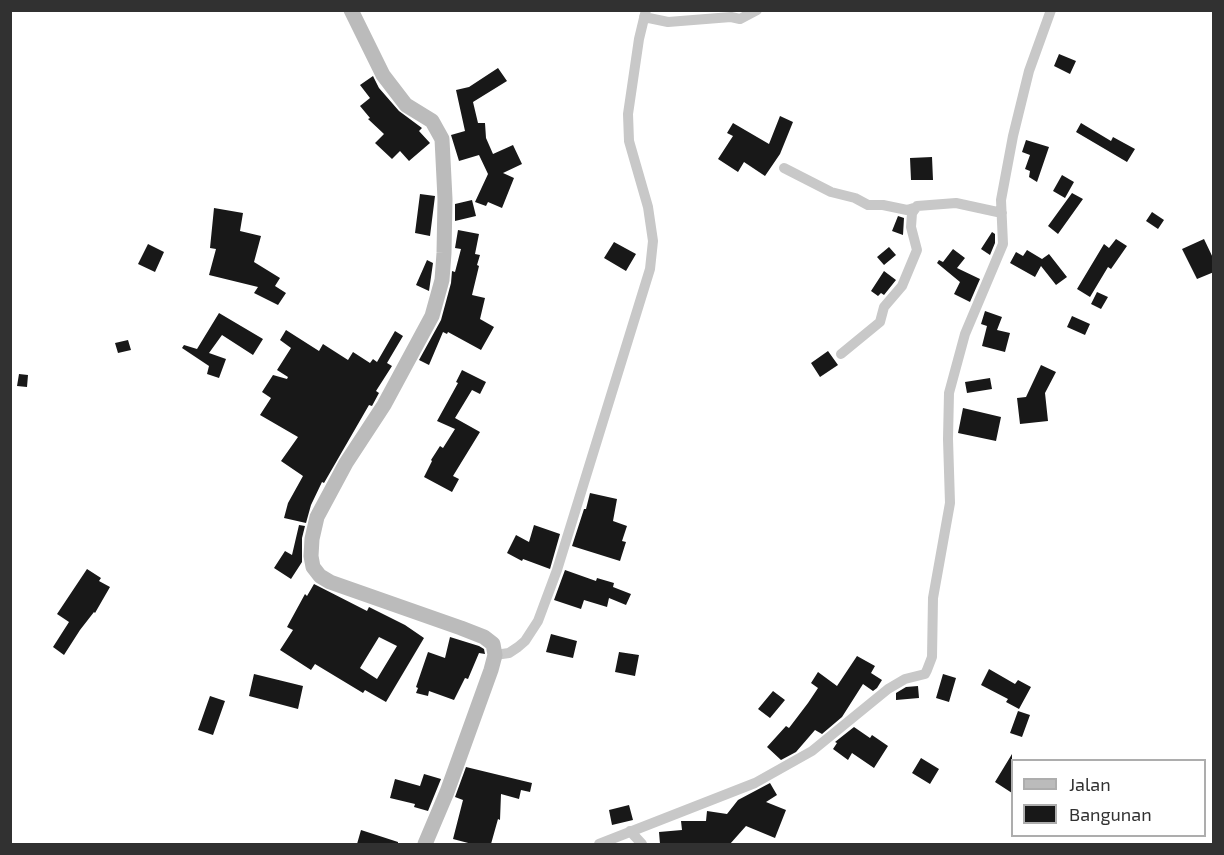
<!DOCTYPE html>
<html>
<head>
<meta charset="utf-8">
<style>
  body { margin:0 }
  #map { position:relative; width:1224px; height:855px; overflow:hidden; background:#fff; font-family:"Exo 2",sans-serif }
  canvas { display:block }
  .frame { position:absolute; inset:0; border:12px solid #313131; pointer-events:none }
  .legend { position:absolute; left:1011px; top:759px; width:195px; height:78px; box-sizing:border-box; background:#fff; border:2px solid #adadad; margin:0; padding:8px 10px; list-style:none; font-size:18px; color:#313131 }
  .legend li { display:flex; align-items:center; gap:12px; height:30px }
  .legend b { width:30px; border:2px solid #adadad }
</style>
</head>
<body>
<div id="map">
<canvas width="1224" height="855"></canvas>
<div class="frame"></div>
<ul class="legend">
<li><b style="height:8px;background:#bbb"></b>Jalan</li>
<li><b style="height:16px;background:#181818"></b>Bangunan</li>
</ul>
</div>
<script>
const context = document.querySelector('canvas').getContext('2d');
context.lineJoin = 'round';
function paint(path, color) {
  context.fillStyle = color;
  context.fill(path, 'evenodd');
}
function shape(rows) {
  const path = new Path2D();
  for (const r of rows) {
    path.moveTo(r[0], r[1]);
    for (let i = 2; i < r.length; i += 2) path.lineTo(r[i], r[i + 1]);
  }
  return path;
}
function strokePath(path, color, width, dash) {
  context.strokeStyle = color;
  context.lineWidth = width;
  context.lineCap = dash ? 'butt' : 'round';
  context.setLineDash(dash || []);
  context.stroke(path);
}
const building = shape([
  [1059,54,1076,61,1070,74,1054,66],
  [498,68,507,81,473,102,478,123,485,123,486,138,493,154,513,145,522,164,503,173,514,178,502,208,488,202,486,206,475,202,488,174,479,155,459,161,451,135,465,131,456,90,469,87],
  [373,76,379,88,399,111,422,128,419,131,430,143,409,161,400,151,392,159,375,143,384,134,368,119,370,118,360,106,370,98,360,85],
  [780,116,793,122,780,154,765,176,744,162,738,172,718,159,733,136,727,133,733,123,769,144],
  [1081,123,1111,141,1113,137,1135,149,1127,162,1076,132],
  [1026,140,1049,147,1037,182,1029,177,1030,171,1025,169,1030,155,1022,152],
  [932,157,933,180,911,180,910,158],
  [1062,175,1074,182,1065,198,1053,191],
  [1072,193,1083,199,1058,234,1048,226],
  [420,194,435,196,430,236,415,233],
  [472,200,476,216,455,221,455,204],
  [214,208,243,213,240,231,261,236,254,262,280,278,275,286,286,293,278,305,254,293,258,287,209,275,216,249,210,248],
  [1152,212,1164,220,1158,229,1146,221],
  [898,216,904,218,903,235,892,231],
  [458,230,479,234,475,254,480,255,477,265,479,266,472,295,485,298,480,319,494,327,481,350,448,332,447,334,443,332,429,365,419,360,441,320,451,283,452,271,455,272,461,249,455,248],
  [992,232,995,234,995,243,990,255,981,249],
  [1116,239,1127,246,1111,269,1108,267,1090,297,1077,289,1104,244,1109,248],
  [1204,239,1214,260,1214,272,1197,279,1182,249],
  [614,242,636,254,626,271,604,258],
  [148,244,164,252,155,272,138,264],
  [889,247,896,255,884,265,877,257],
  [953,249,965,258,957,268,980,279,970,302,954,294,960,282,937,263,939,260,943,262],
  [1027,250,1042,259,1049,254,1067,277,1056,285,1041,266,1035,277,1010,263,1016,252,1023,256],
  [427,260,433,263,429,291,416,285],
  [884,271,896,280,884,295,881,293,878,296,871,291],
  [1097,292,1108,297,1101,309,1091,304],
  [985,311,1002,317,997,330,1010,333,1005,352,982,346,987,326,981,324],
  [219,313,263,339,253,355,222,335,209,353,226,359,219,378,207,374,209,366,182,348,184,345,197,349],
  [1072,316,1090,324,1085,335,1067,327],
  [286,330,319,351,323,344,348,360,353,352,370,363,373,359,377,362,395,331,403,336,387,363,392,366,376,391,379,393,372,406,369,405,324,483,322,482,311,505,306,523,284,518,288,503,303,476,281,461,298,437,260,415,271,398,262,392,273,375,287,379,288,377,277,370,291,348,280,340],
  [128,340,131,350,118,353,115,343],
  [828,351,838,365,820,377,811,363],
  [1041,365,1056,372,1045,393,1048,421,1020,424,1017,398,1026,397],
  [462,370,486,382,480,394,472,390,455,418,480,432,453,476,459,479,452,492,424,477,432,461,431,460,440,446,443,448,455,429,437,421,458,383,456,382],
  [19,374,28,375,27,387,17,386],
  [990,378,992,389,967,393,965,382],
  [963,408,1001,417,996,441,958,433],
  [590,493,617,499,613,521,627,526,622,541,626,542,620,561,572,546,584,509,586,509],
  [299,525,305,526,302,538,302,562,291,579,274,568,285,551,292,555],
  [534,525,560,534,550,569,523,559,522,561,507,553,516,535,529,542],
  [87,569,101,578,99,581,110,587,95,613,94,612,80,630,64,655,53,647,69,622,57,614],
  [565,570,596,581,597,578,614,583,613,587,631,594,626,605,609,598,607,607,584,600,581,609,554,600],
  [314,584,367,611,369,607,405,625,424,638,386,702,365,690,363,693,315,664,311,670,280,650,293,630,287,627,305,594,307,596],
  [379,637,397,646,377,679,360,668],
  [551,634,577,641,573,658,546,652],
  [450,637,479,646,484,649,485,654,479,653,468,679,465,678,454,700,429,691,428,696,416,693,418,688,416,687,428,652,445,658],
  [619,652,639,655,635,676,615,672],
  [857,656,875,666,871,673,882,680,877,688,873,691,863,684,842,717,822,734,815,730,796,752,781,760,767,747,786,726,789,728,808,703,818,688,811,683,818,672,837,686],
  [989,669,1015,684,1018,680,1031,687,1019,709,1006,702,1008,699,981,685],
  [254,674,303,686,298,709,249,696],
  [943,674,956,678,949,702,936,698],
  [918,686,919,698,896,700,896,693,906,687],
  [773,691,785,700,770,718,758,709],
  [210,696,225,701,213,735,198,730],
  [1018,711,1030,715,1022,737,1010,733],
  [854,727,870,738,872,735,888,746,874,768,852,753,848,760,833,749,837,743,835,742],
  [1012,754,1012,793,995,782],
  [921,758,939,769,930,784,912,773],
  [466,767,532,783,530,792,521,790,519,799,501,794,500,820,498,819,491,844,472,844,453,839,463,800,455,797],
  [424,774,441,779,428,811,414,807,415,804,390,798,395,779,420,786],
  [770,783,777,795,766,802,786,810,775,838,746,826,730,844,660,844,659,832,682,830,681,821,706,821,707,811,727,814,738,800],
  [629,805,633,820,612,825,609,810],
  [361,830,398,842,398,844,357,844]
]);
const street = shape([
  [644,17,668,22,731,17,740,19,757,10],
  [784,168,831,192,855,198,868,205,883,205,907,210,917,207],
  [841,354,880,322,884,307,902,286,917,250,911,227,912,213,917,206,956,203,1002,213],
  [495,655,509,653,518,647,525,641,538,621,557,570,650,269,653,241,648,207,629,141,628,114,639,39,646,10],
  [630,831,642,844],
  [599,844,755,783,812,751,888,689,905,679,925,674,927,670,932,657,933,598,950,503,948,439,949,393,965,334,1003,244,1001,200,1013,136,1029,71,1051,10]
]);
const secondary = shape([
  [351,10,383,75,406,105,432,121,442,139,445,199,444,253,442,280,432,316,384,405,346,463,317,517,312,539,311,556,313,567,320,576,330,582,461,628,484,637,493,644,495,655,491,670,447,792,425,844]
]);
paint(building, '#181818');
strokePath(street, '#c8c8c8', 10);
strokePath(secondary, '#bbb', 15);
</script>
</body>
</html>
